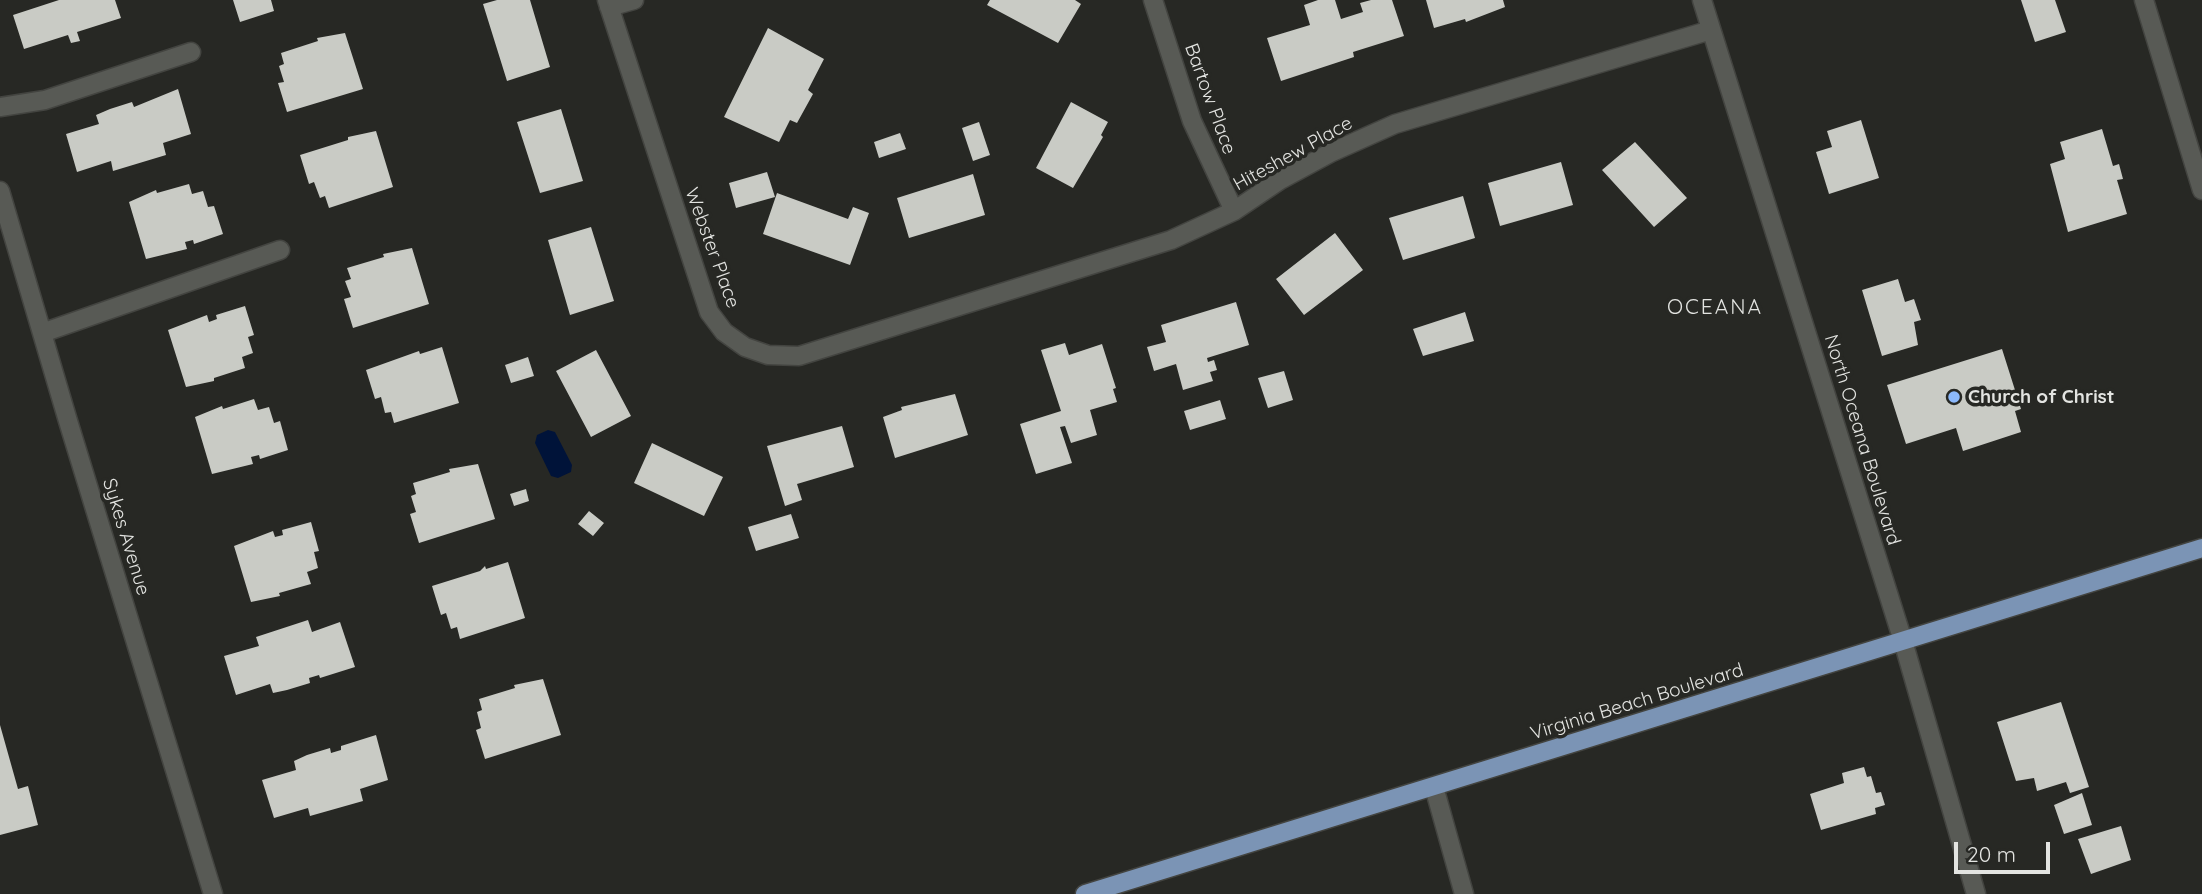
<!DOCTYPE html>
<html>
<head>
<meta charset="utf-8">
<style>
  body { margin:0 }
  #map { position:relative; width:2202px; height:894px; overflow:hidden; background:#272824; font-family:Quicksand,sans-serif }
  canvas { display:block }
  .scale { position:absolute; left:1954px; top:842px; width:96px; height:32px; box-sizing:border-box; border:4px solid #e3e4e1; border-top:0; padding-left:9px; font-size:21px; line-height:24px; white-space:nowrap; color:#e3e4e1; -webkit-text-stroke:5px #272824; paint-order:stroke }
</style>
</head>
<body>
<div id="map">
<canvas width="2202" height="894"></canvas>
<div class="scale">20 m</div>
</div>
<script>
const context = document.querySelector('canvas').getContext('2d');
context.lineJoin = 'round';
function paint(path, color) {
  context.fillStyle = color;
  context.fill(path, 'evenodd');
}
function shape(rows) {
  const path = new Path2D();
  for (const r of rows) {
    path.moveTo(r[0], r[1]);
    for (let i = 2; i < r.length; i += 2) path.lineTo(r[i], r[i + 1]);
  }
  return path;
}
function strokePath(path, color, width, dash) {
  context.strokeStyle = color;
  context.lineWidth = width;
  context.lineCap = dash ? 'butt' : 'round';
  context.setLineDash(dash || []);
  context.stroke(path);
}
function write(font, color, halo, rows, align = 'center') {
  context.font = font + ' Quicksand,sans-serif';
  context.lineWidth = 7;
  context.setLineDash([]);
  context.textBaseline = 'middle';
  context.strokeStyle = halo;
  context.fillStyle = color;
  for (const [text, x, y, turn = 0] of rows) {
    context.save();
    context.translate(x, y);
    context.rotate((+turn || 0) * Math.PI / 180);
    context.textAlign = isNaN(turn) ? turn : align;
    if (halo) context.strokeText(text, 0, 0);
    context.fillText(text, 0, 0);
    context.restore();
  }
}
const water = shape([
  [548,430,555,432,572,465,571,472,558,478,551,476,535,443,537,435]
]);
const building = shape([
  [59,0,115,0,121,18,77,32,80,41,71,43,68,35,24,49,13,15],
  [233,0,271,0,274,11,240,22],
  [497,0,530,0,550,67,507,81,483,4],
  [990,0,1075,0,1081,4,1058,43,987,5],
  [1318,0,1335,0,1341,19,1363,12,1360,3,1371,0,1392,0,1404,36,1353,52,1354,57,1281,81,1267,38,1310,25,1304,5],
  [1426,0,1503,0,1505,7,1466,22,1465,19,1434,28],
  [2021,0,2055,0,2066,32,2035,42],
  [768,28,824,59,808,90,813,94,797,123,790,120,779,142,724,117],
  [345,33,363,89,287,112,278,83,284,82,279,66,284,64,281,53,318,41,317,38],
  [178,89,191,134,163,143,166,155,113,171,111,161,77,172,66,134,99,124,96,115,110,109,132,102,134,107],
  [1071,102,1108,122,1101,135,1103,137,1073,188,1036,168],
  [561,109,583,181,540,193,517,122],
  [1861,120,1879,178,1829,194,1816,152,1832,147,1827,131],
  [979,122,990,155,973,161,962,128],
  [2102,129,2113,166,2119,164,2123,179,2117,180,2127,214,2068,232,2050,164,2065,159,2060,142],
  [376,131,393,187,329,208,325,196,320,198,314,182,309,184,300,155,348,140,348,137],
  [900,133,906,149,879,158,874,142],
  [1635,142,1687,198,1654,227,1602,170],
  [1561,162,1573,205,1500,226,1488,183],
  [767,172,775,197,736,208,729,183],
  [973,174,985,215,909,238,897,198],
  [189,184,192,194,203,191,208,207,214,206,223,234,194,244,193,240,185,242,187,249,146,259,129,202,156,190,157,193],
  [777,193,848,219,853,207,869,213,850,265,763,234],
  [1463,196,1475,238,1403,260,1389,218],
  [591,227,614,301,570,315,548,240],
  [1335,233,1363,270,1304,315,1276,279],
  [412,248,429,304,353,328,344,299,351,297,345,281,351,279,347,268,384,257,383,254],
  [1898,279,1905,302,1914,299,1921,320,1914,322,1918,345,1882,356,1862,290],
  [1236,302,1249,345,1207,358,1208,362,1214,360,1217,370,1210,372,1213,381,1183,390,1176,364,1154,371,1147,347,1166,342,1161,325],
  [245,306,254,335,248,337,253,353,242,357,245,368,214,378,214,381,186,387,168,330,207,315,209,322,217,319,216,315],
  [1465,312,1474,341,1423,356,1413,329],
  [1065,343,1069,355,1102,344,1116,388,1113,389,1117,402,1090,410,1097,435,1071,443,1065,426,1060,427,1072,463,1036,474,1020,424,1061,411,1041,350],
  [442,347,459,403,394,423,391,412,385,413,381,397,375,399,366,370,419,351,420,354],
  [2002,349,2021,409,2015,411,2021,432,1963,451,1956,428,1906,444,1887,385],
  [596,350,631,416,591,437,556,371],
  [528,357,534,376,511,383,505,365],
  [1284,371,1293,400,1268,408,1258,378],
  [955,394,968,435,895,458,883,417,902,410,901,407],
  [254,399,258,410,269,407,274,423,280,421,288,450,260,459,259,455,251,457,253,464,212,474,195,417,222,406,223,409],
  [1220,400,1226,419,1190,430,1184,411],
  [842,426,854,467,797,484,802,500,785,506,767,446],
  [652,443,723,477,704,516,634,483],
  [478,464,495,519,419,543,410,514,416,512,411,496,416,494,413,483,450,472,449,469],
  [526,489,529,501,514,506,510,494],
  [589,511,604,523,593,536,578,524],
  [791,514,799,538,756,551,748,527],
  [311,522,319,551,314,552,318,568,307,572,311,584,279,593,280,596,251,602,234,546,273,531,275,537,283,535,282,530],
  [508,562,525,618,460,639,457,627,451,629,446,613,441,615,432,586,480,571,485,566,486,569],
  [308,620,312,632,340,622,355,667,320,678,319,675,309,678,310,683,287,690,273,693,270,684,236,695,224,656,259,646,256,637],
  [543,679,561,735,485,759,476,730,481,728,477,712,482,710,479,699,515,688,514,685],
  [2061,702,2089,787,2070,793,2066,782,2037,791,2034,778,2016,781,1997,722],
  [0,725,18,789,28,786,38,825,0,835],
  [376,735,388,780,360,789,363,801,310,816,308,808,274,818,262,780,296,770,294,761,307,755,330,748,331,753,341,750,341,746],
  [1864,767,1867,777,1871,776,1876,793,1881,792,1885,805,1875,808,1876,814,1821,830,1810,794,1844,783,1842,773],
  [2082,793,2092,825,2064,834,2054,805],
  [2121,826,2131,860,2091,874,2078,839]
]);
const minor = shape([
  [607,0,709,312,724,332,745,347,768,355,799,356,1171,240,1234,211,1280,180,1330,153,1395,124,1711,30],
  [1153,0,1192,121,1234,211],
  [1702,0,1903,641,1976,894],
  [2144,0,2202,190],
  [609,7,634,0],
  [0,107,45,100,191,52],
  [0,191,68,421,213,894],
  [42,333,280,250],
  [1434,787,1464,894]
]);
const primary = shape([
  [1085,894,2202,548]
]);
const markers = [
  [1954,397,7,"#8cb9fc"]
];
const streetNames = [
  ["Bartow Place",1210,99,70],
  ["Hiteshew Place",1293,154,-29],
  ["Webster Place",712,248,70],
  ["North Oceana Boulevard",1862,440,73],
  ["Sykes Avenue",126,537,73],
  ["Virginia Beach Boulevard",1637,702,-17]
];
const poiNames = [
  ["Church of Christ",1968,397]
];
const neighbourhoodNames = [
  ["OCEANA",1715,308]
];
paint(water, '#001339');
paint(building, '#c9cbc5');
strokePath(minor, '#434440', 21);
strokePath(primary, '#434440', 21);
strokePath(minor, '#585a55', 18);
strokePath(primary, '#7b94b5', 18);
for (const [x, y, r, color] of markers) {
  const dot = new Path2D();
  dot.arc(x, y, r, 0, 2 * Math.PI);
  context.fillStyle = color;
  context.fill(dot);
  strokePath(dot, '#272824', 2.5);
}
write('19px', '#e3e4e1', '#272824', streetNames);
write('bold 19px', '#e3e4e1', '#272824', poiNames, 'left');
context.letterSpacing = '2px';
write('21px', '#e3e4e1', '#272824', neighbourhoodNames);
context.letterSpacing = '0px';
</script>
</body>
</html>
